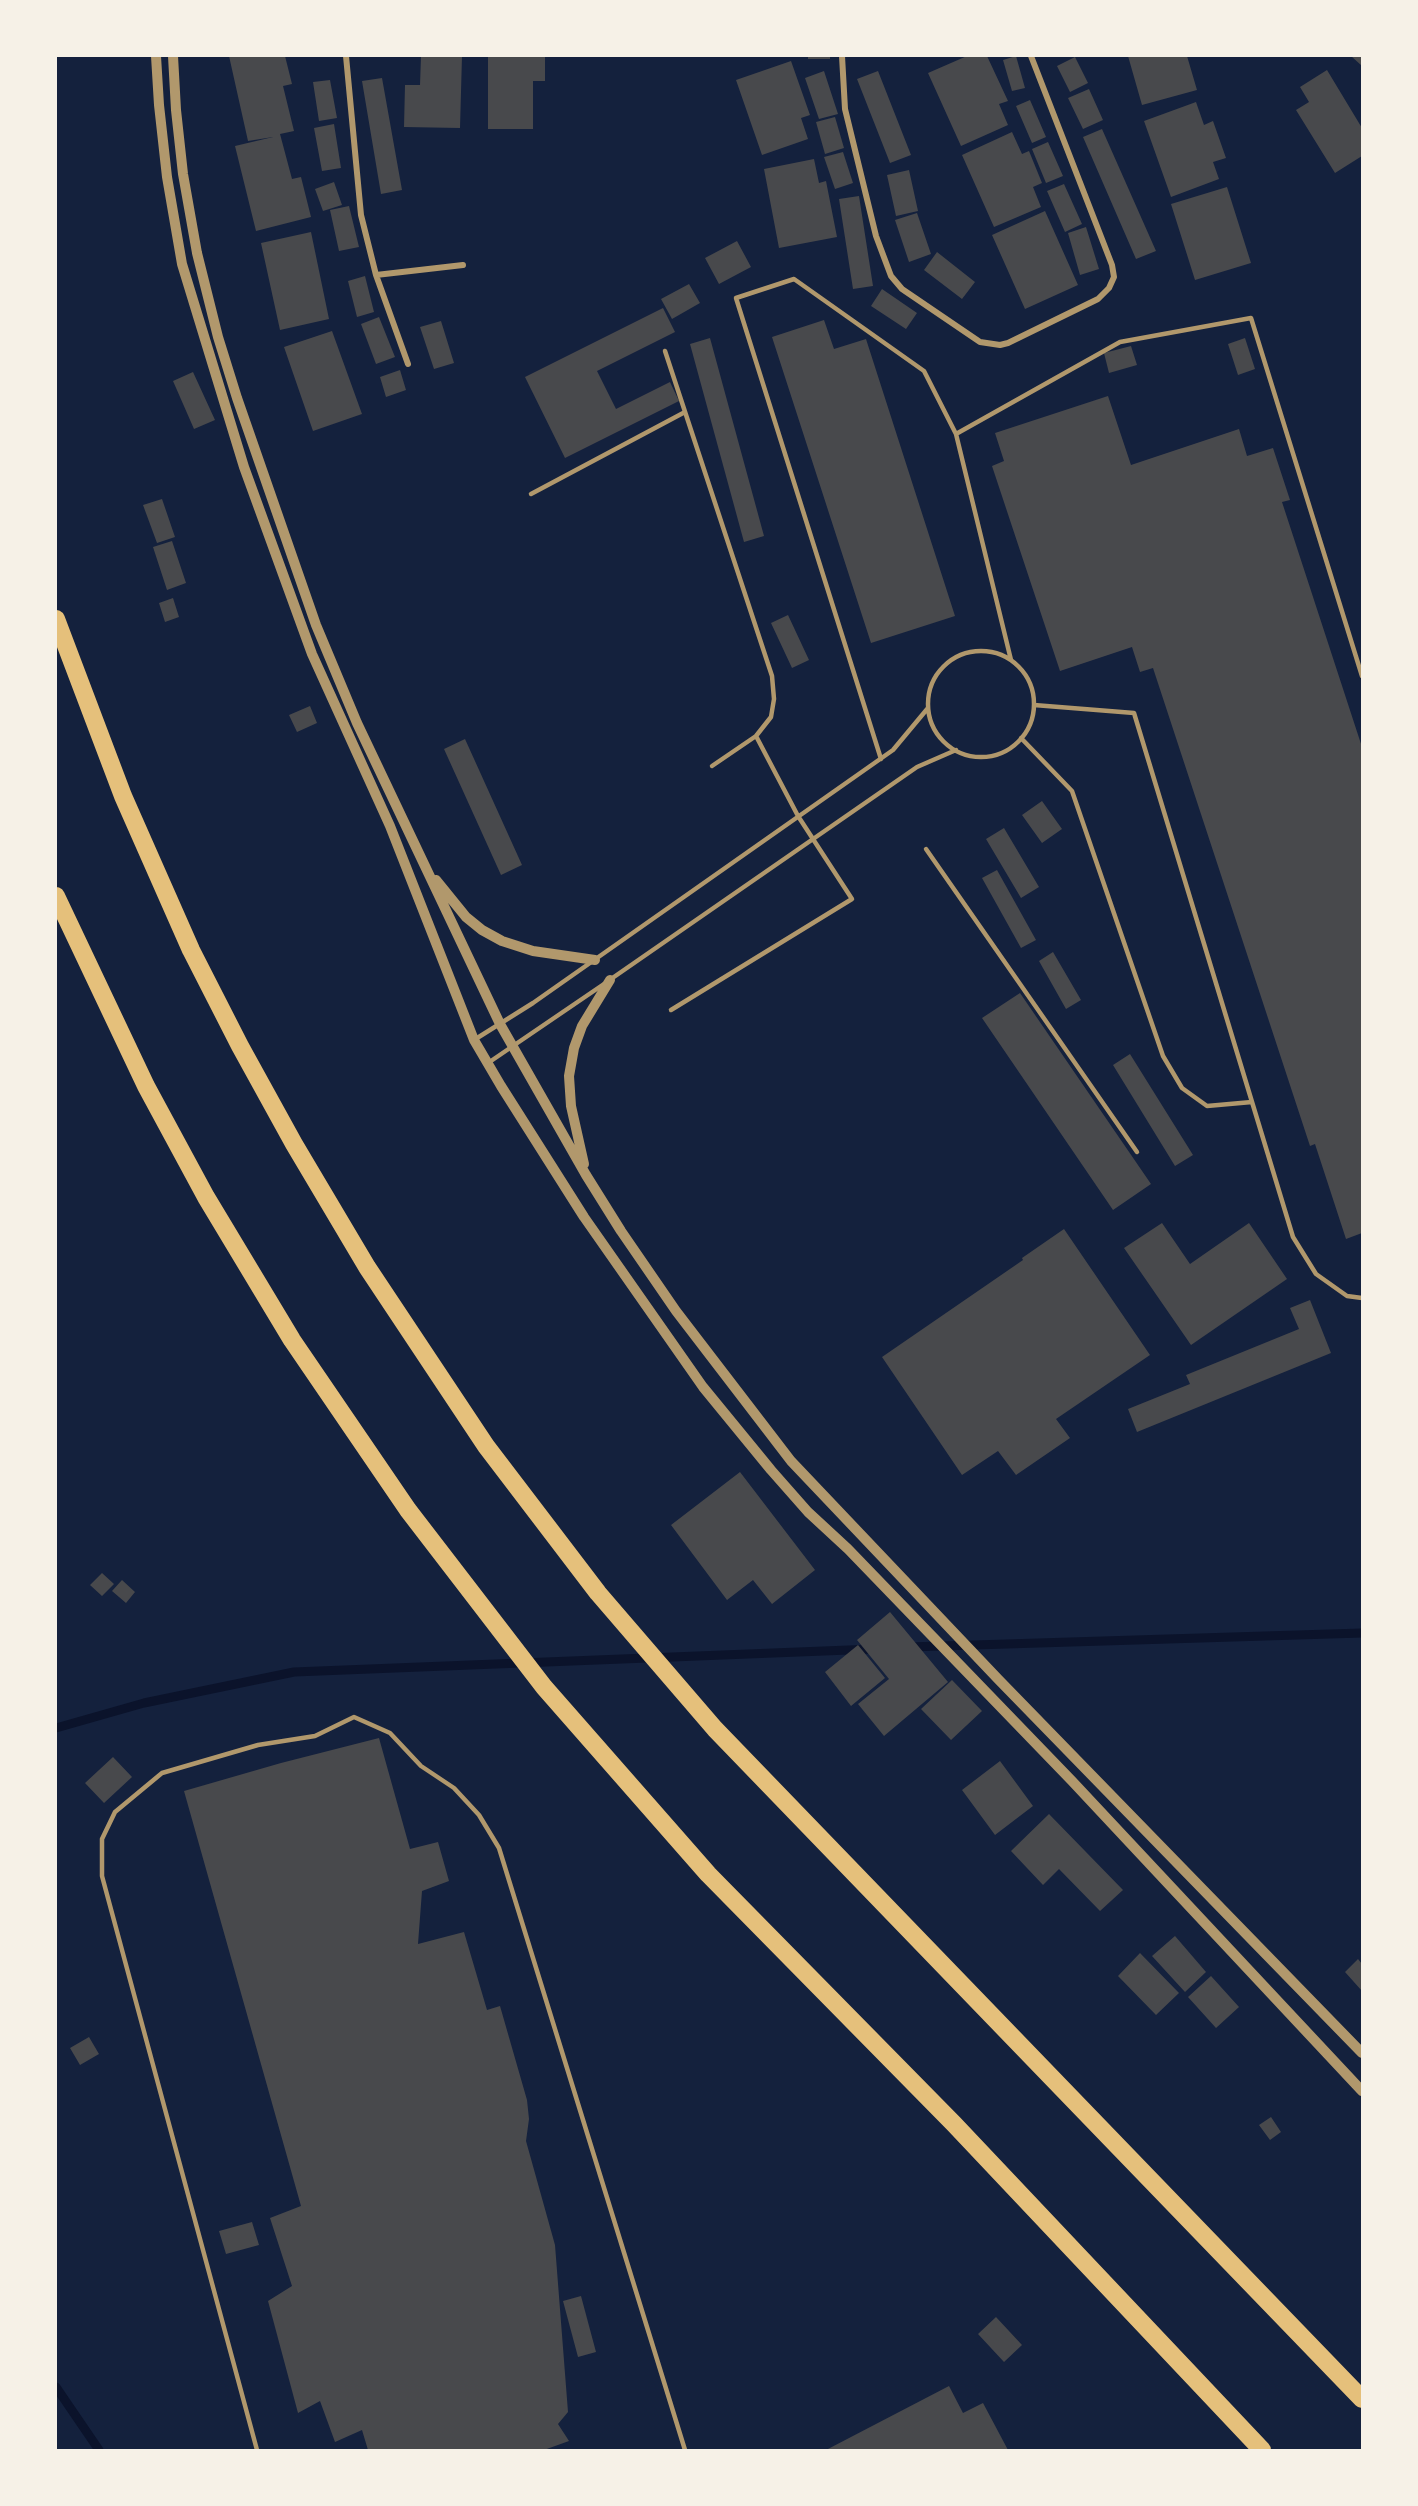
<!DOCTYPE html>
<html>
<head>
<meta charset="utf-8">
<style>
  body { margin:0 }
  #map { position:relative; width:1418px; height:2506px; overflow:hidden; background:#14213d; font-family:Poppins,sans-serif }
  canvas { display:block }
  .frame { position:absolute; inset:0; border:57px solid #f6f1e7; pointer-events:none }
</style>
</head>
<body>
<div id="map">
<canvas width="1418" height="2506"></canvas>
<div class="frame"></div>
</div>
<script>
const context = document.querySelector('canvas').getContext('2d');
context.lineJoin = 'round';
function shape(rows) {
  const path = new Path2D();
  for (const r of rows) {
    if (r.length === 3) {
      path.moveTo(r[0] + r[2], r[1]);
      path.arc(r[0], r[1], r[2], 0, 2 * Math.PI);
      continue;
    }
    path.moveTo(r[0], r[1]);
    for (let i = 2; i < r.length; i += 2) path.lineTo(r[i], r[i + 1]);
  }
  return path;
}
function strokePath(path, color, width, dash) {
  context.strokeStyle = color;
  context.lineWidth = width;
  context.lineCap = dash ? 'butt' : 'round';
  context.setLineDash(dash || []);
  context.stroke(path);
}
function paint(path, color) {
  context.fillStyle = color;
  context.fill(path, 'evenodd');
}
const stream = shape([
  [909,1647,1362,1633],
  [56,1728,144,1703,294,1672,874,1649],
  [56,2387,99,2450]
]);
const building = shape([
  [229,56,285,56,292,84,283,86,294,131,280,134,292,179,301,177,311,217,256,231,235,146,273,137,248,141],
  [421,56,462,56,460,128,404,127,405,85,420,85],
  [488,56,545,56,545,81,533,81,533,129,488,129],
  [808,56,830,56,830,59,808,59],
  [967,56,987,56,1008,101,999,104,1008,125,961,146,928,73],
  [1016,56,1025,88,1012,91,1003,60],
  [1128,56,1187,56,1197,90,1142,105],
  [1351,56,1362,56,1362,66],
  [1075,57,1088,83,1070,92,1057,66],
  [791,61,810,115,801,118,808,139,762,155,736,80],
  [1327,70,1362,128,1362,156,1335,173,1296,110,1309,102,1300,87],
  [824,71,838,114,819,119,805,78],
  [878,71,911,155,890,163,857,79],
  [382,78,402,190,381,194,362,81],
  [330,80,337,118,319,121,313,82],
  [1089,89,1103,120,1083,129,1068,98],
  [1030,100,1046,137,1032,143,1016,106],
  [1196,102,1204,125,1213,121,1226,158,1213,162,1219,179,1171,197,1144,121],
  [835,117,844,148,825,154,816,122],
  [334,124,341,168,322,171,314,128],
  [1102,129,1156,251,1136,259,1083,137],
  [1012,132,1022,154,1029,151,1042,183,1033,187,1041,207,994,227,962,155],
  [1048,142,1063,176,1046,183,1032,149],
  [843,152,853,183,835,189,824,157],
  [814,159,819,183,826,181,837,237,779,248,764,169],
  [909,170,918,211,896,216,887,175],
  [334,182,342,205,323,211,315,189],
  [1064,184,1082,224,1065,232,1047,191],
  [1227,187,1251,263,1195,280,1171,204],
  [859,196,873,286,853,289,839,199],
  [349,206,359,247,339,251,330,210],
  [1045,211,1078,285,1025,309,992,235],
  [917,213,931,254,909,262,895,220],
  [1086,227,1099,269,1080,275,1068,233],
  [311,232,329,319,280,330,261,243],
  [737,241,751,267,719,284,705,258],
  [937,252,975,282,962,299,924,270],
  [365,276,374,312,357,317,348,281],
  [689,284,700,303,672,319,661,299],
  [882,289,917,313,906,329,871,306],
  [663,308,675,332,597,371,616,409,670,382,679,401,565,458,525,377],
  [379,317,395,357,376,364,361,324],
  [824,320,834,349,866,339,955,616,871,643,772,337],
  [441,321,454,363,434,369,420,327],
  [332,331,362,414,313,431,284,347],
  [710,338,764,536,744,542,690,344],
  [1245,338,1255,369,1238,375,1228,344],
  [1131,346,1137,365,1109,373,1104,353],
  [400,370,406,390,386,397,380,377],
  [193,372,215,420,194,429,173,381],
  [1108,396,1131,465,1239,429,1247,456,1273,448,1290,500,1282,502,1362,747,1362,1233,1346,1239,1315,1144,1310,1146,1153,668,1140,672,1132,647,1060,671,992,466,1004,461,995,433],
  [162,499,175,537,157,543,143,505],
  [172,541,186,583,167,590,153,547],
  [173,598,179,617,165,622,159,603],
  [788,615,809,660,792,668,771,623],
  [310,706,317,723,297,732,289,715],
  [465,739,522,865,501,875,444,749],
  [1042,801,1062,829,1042,843,1022,815],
  [1004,828,1039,887,1021,898,986,839],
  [997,870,1036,940,1021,948,982,878],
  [1053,952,1081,1000,1066,1009,1039,961],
  [1020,993,1151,1184,1113,1210,982,1018],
  [1130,1054,1193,1155,1175,1166,1113,1065],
  [1162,1223,1190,1264,1249,1223,1287,1279,1191,1345,1124,1248],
  [1064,1229,1150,1355,1056,1419,1070,1438,1016,1475,998,1451,962,1475,882,1357,1023,1260,1022,1258],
  [1310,1300,1331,1353,1137,1432,1128,1409,1190,1384,1186,1375,1299,1329,1290,1308],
  [740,1472,815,1570,772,1604,753,1580,727,1600,671,1525],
  [102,1573,114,1584,102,1596,90,1585],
  [122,1580,135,1592,126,1603,112,1591],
  [890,1612,948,1682,884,1736,858,1704,889,1679,857,1640],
  [858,1645,885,1678,851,1706,825,1672],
  [952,1680,982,1711,951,1740,921,1709],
  [379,1738,410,1849,438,1842,449,1881,422,1891,418,1944,464,1932,487,2010,500,2006,527,2100,529,2119,526,2141,555,2245,568,2412,558,2424,569,2441,544,2450,368,2450,362,2430,335,2442,320,2401,298,2413,268,2301,292,2286,270,2218,301,2206,184,1791,281,1763],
  [113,1757,132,1777,104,1803,85,1783],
  [1000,1761,1033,1806,995,1835,962,1790],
  [1049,1814,1123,1890,1100,1911,1059,1869,1043,1885,1011,1851],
  [1175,1936,1206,1972,1185,1992,1152,1956],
  [1140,1953,1179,1993,1156,2015,1118,1976],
  [1358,1959,1362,1964,1362,1991,1345,1972],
  [1211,1976,1239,2007,1216,2028,1188,1997],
  [89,2037,99,2054,80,2065,70,2048],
  [1271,2117,1281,2132,1270,2140,1259,2125],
  [252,2222,259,2245,226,2254,219,2231],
  [581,2296,596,2352,578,2357,563,2301],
  [996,2317,1022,2345,1004,2362,978,2334],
  [949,2386,963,2413,983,2403,1008,2450,826,2450]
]);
const service = shape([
  [665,351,772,676,774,699,771,717,756,736],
  [956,434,1120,342,1251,318,1362,676],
  [531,494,685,412],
  [981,704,53],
  [1034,705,1134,713,1293,1237,1316,1274,1347,1296,1362,1298],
  [1021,738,1072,791,1163,1056,1182,1088,1207,1106,1252,1102],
  [881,759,736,298,794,279,924,371,956,434,1011,660],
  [926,849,1137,1152],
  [611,979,917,767,956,750],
  [671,1010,852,899,798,816,756,736,712,766],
  [474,1040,533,1003,893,750,928,708],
  [488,1063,604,984],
  [257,2450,102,1876,102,1839,115,1812,162,1773,258,1745,315,1736,354,1717,390,1733,421,1766,454,1788,479,1815,499,1848,685,2450]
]);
const minor = shape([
  [346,56,361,215,376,275,408,364],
  [842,56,845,109,876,236,891,276,902,289,980,342,1000,345,1008,343,1098,299,1109,288,1114,277,1112,265,1031,56],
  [376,275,463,265]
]);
const tertiary = shape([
  [156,56,159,105,167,177,182,264,244,467,312,654,390,826,474,1040,501,1086,584,1217,703,1387,771,1470,808,1512,848,1549,1072,1781,1362,2091],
  [173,56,176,110,183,174,197,253,218,337,237,398,316,625,357,723,500,1024,586,1175,621,1231,676,1311,791,1461,998,1679,1362,2053],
  [436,880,466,917,482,930,502,941,533,951,595,960],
  [584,1164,571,1106,569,1076,574,1048,582,1026,610,980]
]);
const motorway = shape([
  [56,619,123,796,191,950,240,1046,294,1144,367,1267,486,1446,598,1593,715,1729,1362,2399],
  [56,896,146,1086,206,1197,292,1340,408,1510,544,1687,708,1874,954,2124,1262,2450]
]);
strokePath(stream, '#0b132b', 9);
paint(building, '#48494c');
strokePath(service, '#b1986c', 4.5);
strokePath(minor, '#b1986c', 6);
strokePath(tertiary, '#b1986c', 10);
strokePath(motorway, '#e5c07b', 18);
</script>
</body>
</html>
